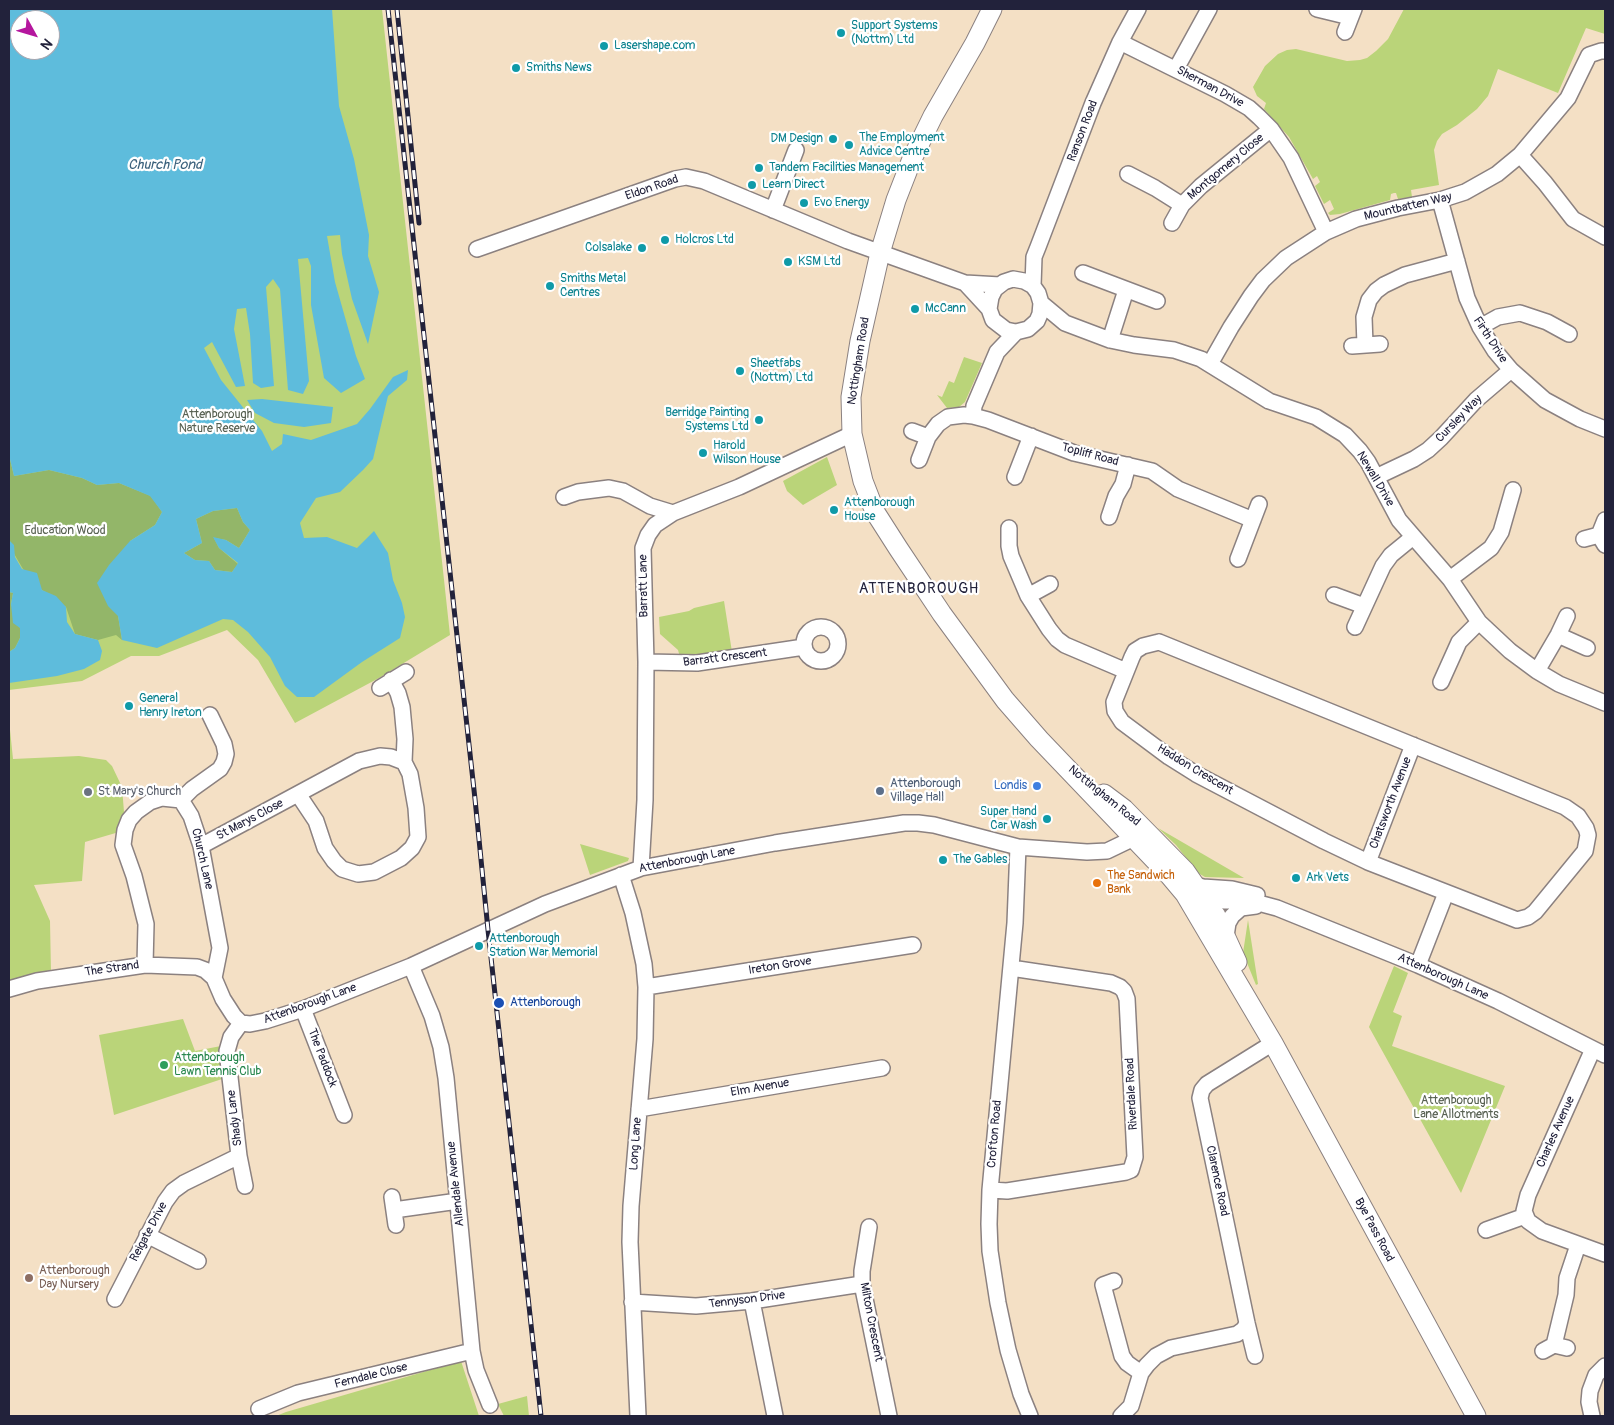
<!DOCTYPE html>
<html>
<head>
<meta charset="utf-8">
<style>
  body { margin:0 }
  #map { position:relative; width:1614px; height:1425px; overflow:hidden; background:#f4e0c5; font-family:Pangolin,sans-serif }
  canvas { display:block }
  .frame { position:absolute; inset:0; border:10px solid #22223b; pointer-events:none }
  .north { position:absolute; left:10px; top:10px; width:50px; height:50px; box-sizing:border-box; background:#fff; border:1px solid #a7a7b1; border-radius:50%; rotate:129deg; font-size:14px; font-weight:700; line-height:20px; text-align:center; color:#22223b }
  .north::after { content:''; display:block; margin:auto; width:18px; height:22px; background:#b5179e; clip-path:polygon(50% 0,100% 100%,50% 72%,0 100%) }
</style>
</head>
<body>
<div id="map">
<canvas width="1614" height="1425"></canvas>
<div class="frame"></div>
<div class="north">N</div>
</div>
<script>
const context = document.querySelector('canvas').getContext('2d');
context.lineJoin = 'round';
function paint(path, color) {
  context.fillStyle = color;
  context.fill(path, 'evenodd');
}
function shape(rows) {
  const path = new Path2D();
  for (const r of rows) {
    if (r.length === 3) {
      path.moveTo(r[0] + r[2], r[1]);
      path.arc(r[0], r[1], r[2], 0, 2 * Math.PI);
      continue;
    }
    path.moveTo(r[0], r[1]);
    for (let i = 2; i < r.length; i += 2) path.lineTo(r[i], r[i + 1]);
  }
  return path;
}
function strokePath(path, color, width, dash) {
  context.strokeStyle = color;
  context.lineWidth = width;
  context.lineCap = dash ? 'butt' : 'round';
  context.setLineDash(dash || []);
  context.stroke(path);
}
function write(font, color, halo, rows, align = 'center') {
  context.font = font + ' Pangolin,sans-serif';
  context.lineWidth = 4.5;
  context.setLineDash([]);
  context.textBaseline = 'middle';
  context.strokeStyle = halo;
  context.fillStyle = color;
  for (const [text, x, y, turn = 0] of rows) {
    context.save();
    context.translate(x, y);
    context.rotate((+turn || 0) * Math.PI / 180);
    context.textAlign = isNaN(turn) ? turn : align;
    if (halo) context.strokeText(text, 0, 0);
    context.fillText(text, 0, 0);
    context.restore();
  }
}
const green = shape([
  [9,9,382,9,450,635,379,678,295,723,258,660,227,630,159,656,131,656,82,681,9,690],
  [20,20,50,20,50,50,20,50],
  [1404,9,1605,9,1605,34,1586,28,1558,93,1498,69,1488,96,1477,109,1457,125,1442,134,1437,141,1434,150,1439,185,1411,190,1412,197,1398,199,1396,193,1394,193,1391,194,1390,200,1340,214,1330,215,1328,213,1334,209,1330,200,1324,204,1315,186,1320,182,1317,176,1313,179,1289,137,1264,109,1266,103,1257,96,1253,87,1265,66,1278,54,1287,50,1296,49,1347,61,1360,60,1367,58,1376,51,1388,39],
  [964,357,982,363,965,402,959,407,947,408,937,395,942,397,949,381,954,383],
  [827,457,837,485,803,505,787,491,783,481],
  [724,601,732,652,680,657,678,650,660,634,659,617,689,611,694,608],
  [9,720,13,759,79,756,106,760,112,766,122,787,124,812,119,832,85,842,82,881,34,885,50,921,51,973,9,983],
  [1158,828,1244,878,1205,877,1198,873,1176,845],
  [580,844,629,858,628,861,590,875],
  [1248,920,1258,984,1256,985,1243,953],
  [1394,966,1408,973,1393,1012,1402,1016,1392,1046,1505,1086,1461,1193,1369,1027],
  [183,1019,195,1051,221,1046,225,1078,114,1115,99,1035],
  [461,1361,479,1416,276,1416,286,1412],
  [527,1396,529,1416,504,1416,498,1404]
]);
const forest = shape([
  [9,455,14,476,49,470,82,478,97,485,119,483,151,496,162,512,155,525,130,541,118,616,122,640,116,635,98,640,75,634,66,607,42,590,23,569,9,545],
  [237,508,243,522,250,530,239,548,226,540,214,538,219,548,238,564,232,572,215,570,209,561,195,560,184,553,202,543,196,519,213,511],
  [9,592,13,593,11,604,20,628,20,638,15,648,9,652]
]);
const water = shape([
  [9,9,332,9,339,106,354,159,369,235,368,256,379,292,368,344,352,299,342,254,340,235,327,236,335,282,356,356,365,379,341,393,324,378,311,305,311,266,308,258,298,259,309,381,303,394,288,390,280,289,273,279,266,287,274,386,261,388,253,383,250,334,246,308,237,309,234,329,245,386,236,387,212,342,204,348,221,380,262,431,272,451,282,444,283,434,311,440,357,424,370,409,393,377,408,370,407,380,388,396,373,459,363,470,340,492,316,498,300,523,304,538,327,537,357,548,374,531,388,553,393,580,402,603,405,617,400,638,362,662,314,697,297,697,285,686,270,657,248,632,233,620,223,619,157,648,122,640,118,616,108,606,97,583,109,565,130,541,155,525,162,512,150,496,119,483,97,485,82,478,49,470,14,476,9,455],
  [20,20,50,20,50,50,20,50],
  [237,508,243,522,250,530,239,548,226,540,213,537,219,548,238,563,232,572,215,570,209,561,195,560,184,553,202,543,196,519,213,511],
  [262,399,333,407,331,423,304,427,274,423,255,413,247,400],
  [9,540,14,545,15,557,22,569,37,573,42,590,56,596,66,607,67,622,75,634,98,640,102,651,100,660,84,669,57,676,9,683,9,652,15,648,20,638,20,628,13,623,11,604,13,593,9,592]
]);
const minor = shape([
  [1317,9,1350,17],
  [1345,32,1354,9],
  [1120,42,1225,94,1249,108,1259,117,1271,129,1291,158,1326,232],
  [1176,69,1209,9],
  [1520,155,1545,183,1573,219,1605,237],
  [1128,174,1155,188,1182,205],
  [1440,200,1467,298,1480,327,1495,351,1511,370,1545,400,1580,419,1605,429],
  [773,210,796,150],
  [1172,223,1182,205,1201,186,1271,129],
  [477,249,675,179,686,177,704,181,848,241,965,283,1000,285],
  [1083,273,1157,301],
  [965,283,989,309,993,320,1006,330,1016,332,1028,329,1037,321,1040,314,1041,303,1038,293,1033,286,1024,281,1013,279,1004,282,995,289,991,297,989,309],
  [1033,286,1034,257,1038,247,1093,103,1120,42,1138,9],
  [1041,303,1065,323,1110,340,1134,345,1174,350,1201,359,1269,401,1316,417,1345,435,1360,451,1368,462,1399,520,1450,579,1479,622,1510,651,1537,671,1559,684,1605,703],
  [1480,327,1498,317,1520,313,1547,322,1569,334],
  [1110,340,1126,290],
  [1365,345,1364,317,1369,300,1376,291,1384,285,1405,275,1457,261],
  [1352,346,1380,344],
  [1210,364,1231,327,1251,296,1263,280,1286,258,1326,232,1356,219,1398,208,1440,200,1465,192,1497,174,1520,155,1568,98,1589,55,1601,51,1605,51],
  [973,416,974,406,997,352,1016,332],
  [912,431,928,437],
  [919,460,928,437,938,424,948,417,964,415,973,416,988,420,1074,453,1152,471,1178,489,1253,520],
  [1015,477,1031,436],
  [1376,477,1414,459,1428,450,1441,438,1476,400,1511,370],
  [564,497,578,492,609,488,623,491,650,506,673,513],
  [1109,517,1116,496,1123,484,1128,465],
  [1009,528,1009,546,1011,556,1028,596,1049,629,1057,639,1065,645,1126,671],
  [1599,535,1605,520],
  [1584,539,1599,535,1605,545],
  [1238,559,1259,504],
  [1450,579,1491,548,1501,532,1513,490],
  [1334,595,1364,606],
  [1028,596,1050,584],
  [1355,627,1383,566,1391,555,1413,537],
  [821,644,17],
  [1558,635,1587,648],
  [1159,642,1565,807,1578,816,1586,828,1588,835,1585,851,1535,912,1528,917,1517,920,1368,862,1324,841,1196,774,1169,757,1122,722,1115,711,1114,702,1132,657,1135,651,1143,646,1159,642],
  [646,662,697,663,804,647],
  [1537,671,1558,635,1567,616],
  [1441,682,1459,642,1479,622],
  [380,688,406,672],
  [298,794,316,821,325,848,334,861,342,869,358,874,374,872,401,858,412,848,418,837,416,808,410,774,404,762,405,739,402,707,398,693,391,680],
  [181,800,191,816,201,846,220,948,214,978],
  [181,800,192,789,220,769,224,762,226,754,224,744,210,715],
  [201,846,359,761,380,756,391,757,404,762],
  [1018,847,1015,923,990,1190,989,1224,990,1251,998,1303,1008,1350,1021,1394,1030,1416],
  [1368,862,1413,745],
  [641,868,645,800,646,662,643,548,648,535,655,525,673,513,739,487,852,434],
  [621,875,633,913,644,964,646,987,645,1039,631,1206,630,1242,638,1416],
  [1195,885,1203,887,1232,889,1257,895],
  [1197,897,1225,901,1251,901,1277,908,1418,965,1498,1001,1605,1055],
  [1226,936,1228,923,1232,916,1241,908,1256,906],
  [145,965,146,924,134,876,123,845,125,830,129,820,136,812,150,802,162,798,181,800],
  [1418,965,1446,893],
  [411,966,432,1016,441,1047,446,1078,472,1351,476,1370,490,1405],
  [646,987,913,945],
  [9,989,37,981,145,965,197,967,205,970,214,978,223,999,234,1016,241,1023,250,1024,265,1021,303,1009,411,966,545,904,641,868,775,843,904,823,918,823,934,825,1018,847,1087,852,1107,851,1134,838,1142,831],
  [303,1009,344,1115],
  [241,1023,231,1037,227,1051,239,1156,245,1186],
  [1593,1049,1528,1195,1524,1211,1528,1221,1542,1231,1605,1254],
  [639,1109,882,1068],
  [990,1190,1007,1191,1126,1172,1131,1170,1135,1157,1127,999,1124,991,1120,987,1111,983,1011,968],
  [392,1197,396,1225],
  [394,1210,458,1201],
  [869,1227,862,1271,862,1284,889,1416],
  [1486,1230,1525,1216],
  [147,1235,198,1261],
  [1114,1281,1103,1285,1122,1356,1127,1363,1141,1373],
  [115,1299,165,1202,173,1191,184,1183,239,1156],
  [752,1301,775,1416],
  [632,1302,696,1306,752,1301,862,1284],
  [1554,1345,1566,1295,1567,1278,1578,1245],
  [1543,1351,1554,1345,1567,1348],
  [1255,1356,1247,1323,1200,1098,1202,1090,1207,1084,1273,1043],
  [259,1409,298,1393,472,1351],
  [1121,1416,1131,1406,1141,1373,1147,1365,1156,1356,1171,1348,1237,1334,1244,1329,1247,1323],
  [1592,1416,1589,1402,1590,1391,1596,1375,1605,1366]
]);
const major = shape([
  [992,9,975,43,933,116,912,159,896,200,880,253,860,341,851,397,852,434,863,481,875,512,898,548,942,614,1005,700,1039,739,1169,875,1185,894,1273,1043,1476,1416],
  [1104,794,1124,809,1185,871,1216,916,1237,962]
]);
const rail = shape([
  [388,9,475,799,488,930,541,1416],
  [397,9,419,223]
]);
const markers = [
  [841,33,5,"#0f9aa8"],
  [604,46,5,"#0f9aa8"],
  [516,68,5,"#0f9aa8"],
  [833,139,5,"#0f9aa8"],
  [849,145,5,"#0f9aa8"],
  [759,168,5,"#0f9aa8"],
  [752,185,5,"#0f9aa8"],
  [804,203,5,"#0f9aa8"],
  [665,240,5,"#0f9aa8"],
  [642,248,5,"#0f9aa8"],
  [788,262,5,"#0f9aa8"],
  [550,286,5,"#0f9aa8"],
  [915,309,5,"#0f9aa8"],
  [740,371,5,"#0f9aa8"],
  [759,420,5,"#0f9aa8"],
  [703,453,5,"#0f9aa8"],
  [834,510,5,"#0f9aa8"],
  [129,706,5,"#0f9aa8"],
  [1037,786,5,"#3f7fe0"],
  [880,791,5,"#5c6f8a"],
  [88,792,5,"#6b7280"],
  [1047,819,5,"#0f9aa8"],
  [943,860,5,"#0f9aa8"],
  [1296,878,5,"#0f9aa8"],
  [1097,883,5,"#e8710a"],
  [479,946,5,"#0f9aa8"],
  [499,1003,6,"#1a4fb4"],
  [164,1065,5,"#2e9e5b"],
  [29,1278,5,"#8d6e63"]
];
const cultureNames = [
  ["Support Systems",851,26],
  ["(Nottm) Ltd",851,40],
  ["Lasershape.com",614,46],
  ["Smiths News",526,68],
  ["The Employment",859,138],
  ["Advice Centre",859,152],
  ["DM Design",823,139,"right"],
  ["Tandem Facilities Management",769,168],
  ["Learn Direct",762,185],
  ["Evo Energy",814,203],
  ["Holcros Ltd",675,240],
  ["Colsalake",632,248,"right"],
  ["KSM Ltd",798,262],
  ["Smiths Metal",560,279],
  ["Centres",560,293],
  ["McCann",925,309],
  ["Sheetfabs",750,364],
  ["(Nottm) Ltd",750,378],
  ["Berridge Painting",749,413,"right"],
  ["Systems Ltd",749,427,"right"],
  ["Harold",713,446],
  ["Wilson House",713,460],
  ["Attenborough",844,503],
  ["House",844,517],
  ["General",139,699],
  ["Henry Ireton",139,713],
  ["Super Hand",1037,812,"right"],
  ["Car Wash",1037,826,"right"],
  ["The Gables",953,860],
  ["Ark Vets",1306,878],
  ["Attenborough",489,939],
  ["Station War Memorial",489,953]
];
const streetNames = [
  ["Sherman Drive",1210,87,28],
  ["Ranson Road",1083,131,-69],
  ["Montgomery Close",1226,167,-40],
  ["Eldon Road",652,188,-19],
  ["Mountbatten Way",1408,207,-13],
  ["Firth Drive",1490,340,57],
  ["Nottingham Road",859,361,-81],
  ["Cursley Way",1459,419,-46],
  ["Topliff Road",1090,455,15],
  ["Newall Drive",1375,479,59],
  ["Barratt Lane",644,586,-91],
  ["Barratt Crescent",725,658,-7],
  ["Haddon Crescent",1195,770,31],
  ["Nottingham Road",1104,796,39],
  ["Chatsworth Avenue",1391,803,-69],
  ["St Marys Close",250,820,-28],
  ["Church Lane",202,859,77],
  ["Attenborough Lane",687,860,-11],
  ["Ireton Grove",780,966,-9],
  ["The Strand",112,969,-8],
  ["Attenborough Lane",1443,977,24],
  ["Attenborough Lane",310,1004,-20],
  ["The Paddock",322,1058,69],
  ["Elm Avenue",760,1088,-10],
  ["Riverdale Road",1132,1094,-93],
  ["Shady Lane",235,1118,-97],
  ["Charles Avenue",1556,1132,-66],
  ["Crofton Road",995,1134,-85],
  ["Long Lane",636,1144,-86],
  ["Clarence Road",1217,1181,78],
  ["Allendale Avenue",456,1184,-96],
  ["Bye Pass Road",1374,1230,62],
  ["Reigate Drive",149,1232,-62],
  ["Tennyson Drive",747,1300,-7],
  ["Milton Crescent",871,1322,79],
  ["Ferndale Close",371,1376,-14]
];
const parkNames = [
  ["Attenborough",217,415],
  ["Nature Reserve",217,429],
  ["Education Wood",65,531],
  ["Attenborough",1456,1101],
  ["Lane Allotments",1456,1115]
];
const serviceNames = [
  ["Attenborough",890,784],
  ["Village Hall",890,798]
];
const shopNames = [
  ["Londis",1027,786]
];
const worshipNames = [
  ["St Mary's Church",98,792]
];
const foodNames = [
  ["The Sandwich",1107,876],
  ["Bank",1107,890]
];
const transitNames = [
  ["Attenborough",510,1003]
];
const leisureNames = [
  ["Attenborough",174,1058],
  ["Lawn Tennis Club",174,1072]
];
const educationNames = [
  ["Attenborough",39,1271],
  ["Day Nursery",39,1285]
];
const waterNames = [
  ["Church Pond",165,165]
];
const quarterNames = [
  ["ATTENBOROUGH",919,589]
];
paint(green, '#bad479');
paint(forest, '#93b669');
paint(water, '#5ebcdc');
strokePath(minor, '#8b8180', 18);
strokePath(major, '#8b8180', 21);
strokePath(minor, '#fff', 15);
strokePath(major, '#fff', 19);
strokePath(rail, '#22223b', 5);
strokePath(rail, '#fff', 3, [9]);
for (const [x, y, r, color] of markers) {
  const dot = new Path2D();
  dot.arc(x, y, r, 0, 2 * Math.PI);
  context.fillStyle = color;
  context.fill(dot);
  strokePath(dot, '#fff', 2);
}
write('12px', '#0d838f', '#fff', cultureNames, 'left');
write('12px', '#22223b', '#fff', streetNames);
write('12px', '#576051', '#fff', parkNames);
write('12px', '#4e5e75', '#fff', serviceNames, 'left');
write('12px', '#366cbe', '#fff', shopNames, 'right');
write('12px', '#5b616d', '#fff', worshipNames, 'left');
write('12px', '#c56008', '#fff', foodNames, 'left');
write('12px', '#164399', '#fff', transitNames, 'left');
write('12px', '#27864d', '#fff', leisureNames, 'left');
write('12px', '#785e54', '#fff', educationNames, 'left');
write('italic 14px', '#3a607b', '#fff', waterNames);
context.letterSpacing = '1px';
write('15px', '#22223b', '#fff', quarterNames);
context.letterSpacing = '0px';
</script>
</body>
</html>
